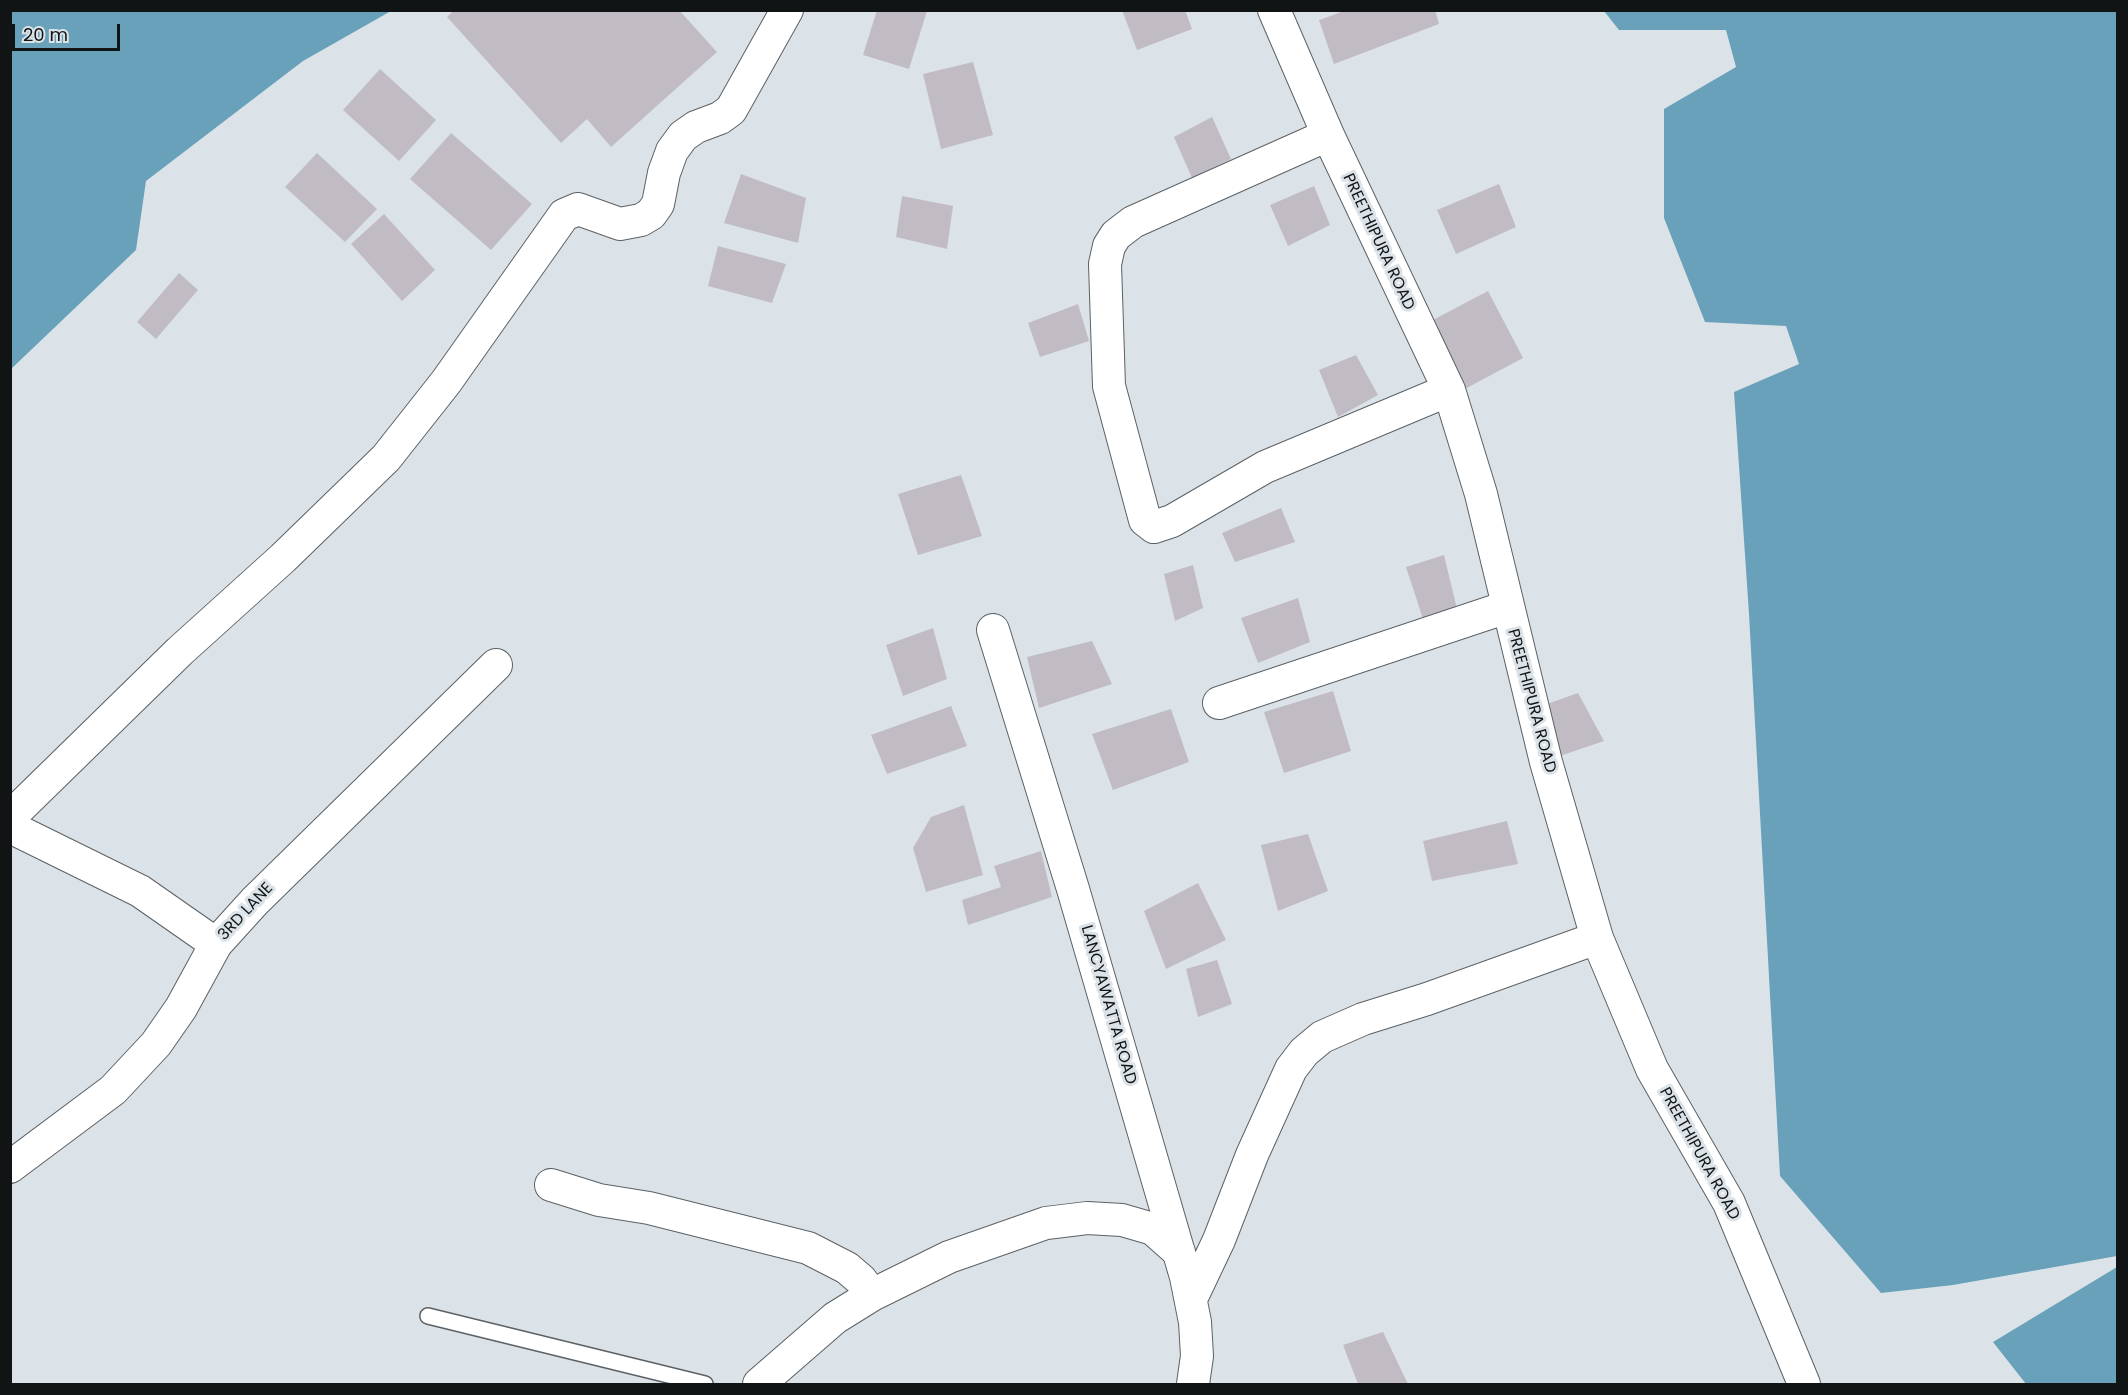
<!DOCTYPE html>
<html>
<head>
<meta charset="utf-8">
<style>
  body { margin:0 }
  #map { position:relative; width:2128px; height:1395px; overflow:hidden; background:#dce3e8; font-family:Poppins,sans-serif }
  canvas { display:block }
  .frame { position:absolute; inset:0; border:12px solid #111415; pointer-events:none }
  .scale { position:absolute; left:12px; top:24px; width:108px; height:27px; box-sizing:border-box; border:3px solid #111415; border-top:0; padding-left:8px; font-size:18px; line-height:21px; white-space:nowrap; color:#111415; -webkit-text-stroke:4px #dce3e8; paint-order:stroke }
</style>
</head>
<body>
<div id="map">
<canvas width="2128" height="1395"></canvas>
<div class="frame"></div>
<div class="scale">20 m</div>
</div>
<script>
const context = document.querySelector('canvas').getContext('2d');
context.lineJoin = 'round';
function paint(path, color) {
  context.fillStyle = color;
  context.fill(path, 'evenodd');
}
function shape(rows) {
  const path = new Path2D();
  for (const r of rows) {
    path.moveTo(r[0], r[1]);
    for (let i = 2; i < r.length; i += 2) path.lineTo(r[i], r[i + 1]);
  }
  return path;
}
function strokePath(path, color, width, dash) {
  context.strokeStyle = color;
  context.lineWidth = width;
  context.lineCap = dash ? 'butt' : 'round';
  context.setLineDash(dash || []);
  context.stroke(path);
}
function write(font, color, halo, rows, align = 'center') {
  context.font = font + ' Poppins,sans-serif';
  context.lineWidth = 6;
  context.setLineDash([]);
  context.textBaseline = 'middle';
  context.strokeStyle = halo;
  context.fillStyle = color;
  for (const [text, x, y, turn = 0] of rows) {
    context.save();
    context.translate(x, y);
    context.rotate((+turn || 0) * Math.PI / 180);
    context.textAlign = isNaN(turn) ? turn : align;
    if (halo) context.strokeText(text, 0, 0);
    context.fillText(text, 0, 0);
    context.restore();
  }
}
const water = shape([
  [11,10,391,10,391,11,303,61,146,181,136,250,11,369],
  [1604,11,2117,11,2117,1256,1953,1285,1881,1293,1780,1176,1749,614,1734,392,1799,364,1786,326,1705,322,1664,218,1664,109,1736,67,1726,30,1619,30],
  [2117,1267,2117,1384,2026,1384,1993,1342]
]);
const building = shape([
  [454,10,679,10,717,52,611,147,587,119,561,143,447,17],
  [877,10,927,11,909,69,863,55],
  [1122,10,1185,10,1192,29,1137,50],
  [1347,10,1435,10,1439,24,1334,64,1319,20],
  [973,62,993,135,941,149,923,74],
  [380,69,436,120,399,161,343,110],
  [1212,117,1231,159,1192,178,1174,137],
  [451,133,532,204,491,250,410,179],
  [317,153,377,209,345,242,285,187],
  [741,174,806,198,798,243,724,223],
  [1499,184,1516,227,1456,254,1437,210],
  [1314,186,1330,225,1288,246,1270,205],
  [902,196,953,206,947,249,896,237],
  [384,214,435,270,402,301,351,244],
  [718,246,786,264,772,303,708,286],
  [179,273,198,290,156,339,137,322],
  [1488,291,1523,358,1463,390,1431,321],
  [1078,304,1089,341,1040,357,1028,323],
  [1356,355,1378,395,1338,417,1319,370],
  [961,475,982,536,918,555,898,494],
  [1281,508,1295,542,1235,562,1222,533],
  [1444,555,1457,609,1423,619,1406,567],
  [1193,565,1203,608,1175,621,1164,574],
  [1298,598,1310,642,1258,663,1241,618],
  [933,628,947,679,903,696,886,645],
  [1092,641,1112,684,1039,708,1027,657],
  [1333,691,1351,751,1284,773,1264,712],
  [1578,693,1604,741,1560,756,1547,704],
  [951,706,967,746,887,774,871,735],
  [1171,709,1189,762,1113,790,1092,734],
  [964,805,983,875,926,892,913,848,931,817],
  [1507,821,1518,864,1432,881,1423,841],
  [1308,834,1328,891,1278,911,1261,845],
  [1041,851,1052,897,968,925,962,900,1001,887,994,866],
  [1198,883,1226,940,1166,969,1144,911],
  [1217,960,1232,1004,1198,1017,1186,969],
  [1383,1332,1408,1384,1358,1384,1343,1345]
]);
const lane = shape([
  [428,1316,705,1384]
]);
const street = shape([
  [1274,10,1328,135,1449,390,1481,494,1546,762,1597,938,1652,1069,1729,1203,1804,1384],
  [1328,135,1133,222,1116,235,1109,246,1105,264,1109,386,1145,520,1154,527,1172,521,1265,467,1449,390],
  [993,630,1073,889,1186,1277,1195,1322,1197,1356,1193,1384],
  [1219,703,1507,607],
  [10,817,180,651,283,558,386,458,446,382,564,215,578,209,620,224,641,220,651,214,658,204,664,173,672,151,683,136,696,127,720,118,731,110,787,10],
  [10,827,140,891,216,944],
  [10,1167,113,1090,156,1044,181,1008,216,944,255,901,496,665],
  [551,1185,599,1200,649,1208,808,1248,847,1268,861,1280,872,1295],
  [1191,1299,1219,1240,1252,1155,1291,1069,1304,1052,1322,1037,1363,1019,1427,999,1597,938],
  [759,1384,835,1318,872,1295,949,1257,1046,1223,1087,1218,1122,1220,1153,1229,1179,1252]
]);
const streetNames = [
  ["PREETHIPURA ROAD",1378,242,65],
  ["PREETHIPURA ROAD",1531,701,75],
  ["3RD LANE",246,912,-47],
  ["LANCYAWATTA ROAD",1108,1005,74],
  ["PREETHIPURA ROAD",1699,1154,61]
];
paint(water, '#69a1ba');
paint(building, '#c1bcc3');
strokePath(lane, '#5b6165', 18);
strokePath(street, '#5b6165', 34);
strokePath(lane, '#fff', 15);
strokePath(street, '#fff', 32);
write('16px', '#111415', '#dce3e8', streetNames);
</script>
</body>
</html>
